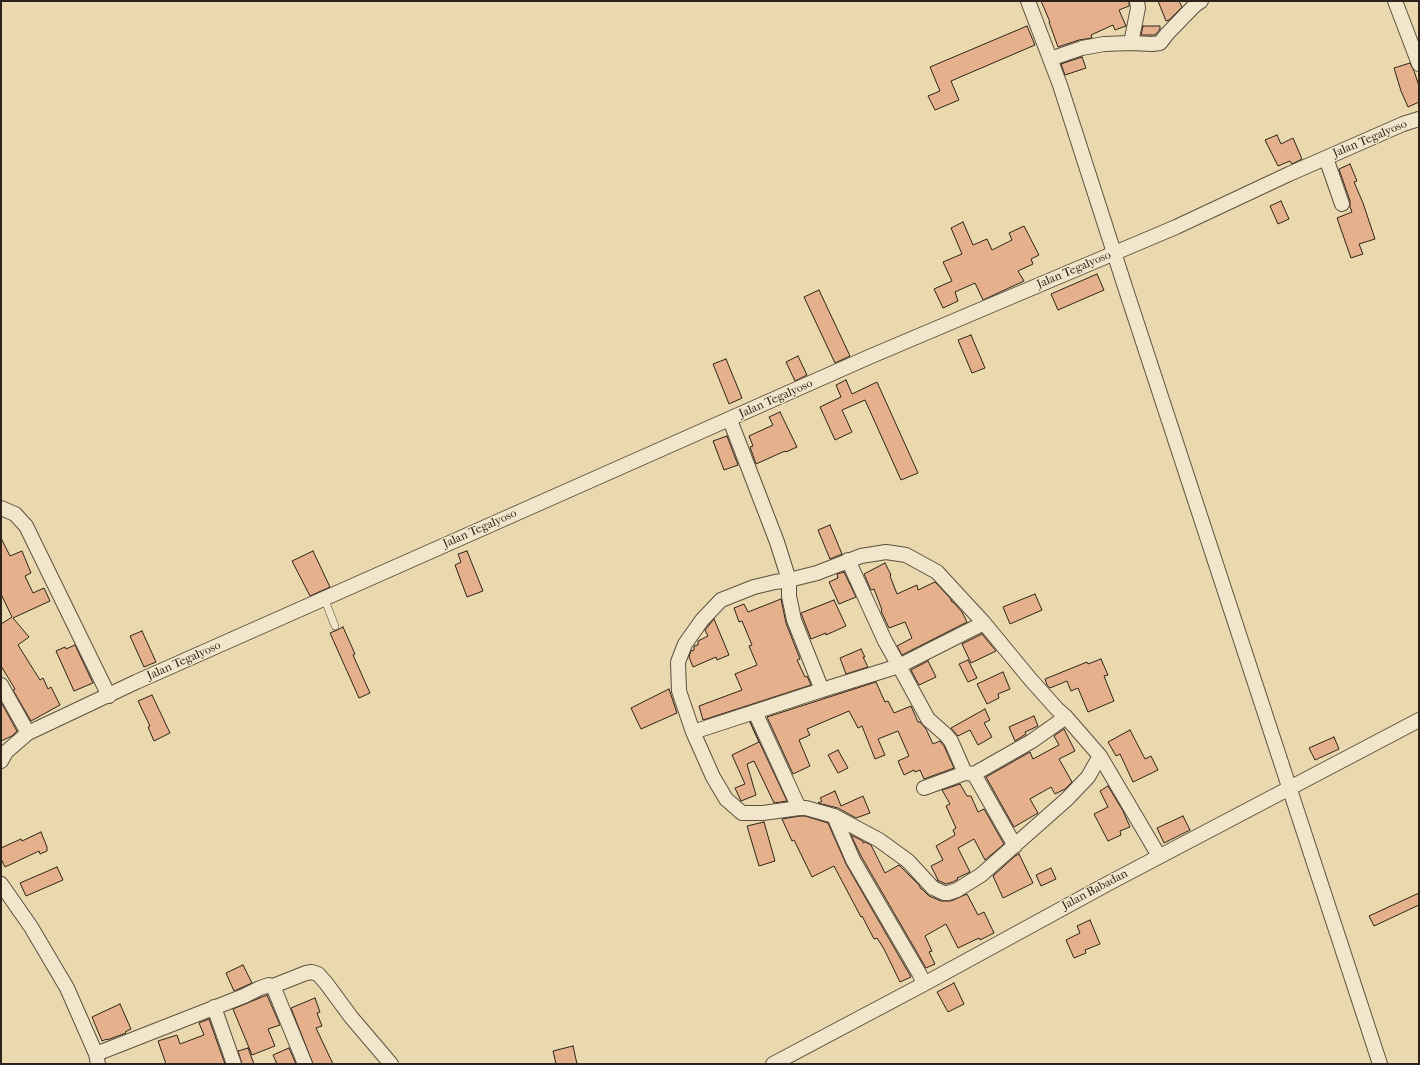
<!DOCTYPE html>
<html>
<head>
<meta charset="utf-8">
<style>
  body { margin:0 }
  #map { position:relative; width:1420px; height:1065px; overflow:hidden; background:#ead9af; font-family:"IM FELL French Canon",serif }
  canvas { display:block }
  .frame { position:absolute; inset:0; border:2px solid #2e231a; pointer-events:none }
</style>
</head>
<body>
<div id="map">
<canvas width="1420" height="1065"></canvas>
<div class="frame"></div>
</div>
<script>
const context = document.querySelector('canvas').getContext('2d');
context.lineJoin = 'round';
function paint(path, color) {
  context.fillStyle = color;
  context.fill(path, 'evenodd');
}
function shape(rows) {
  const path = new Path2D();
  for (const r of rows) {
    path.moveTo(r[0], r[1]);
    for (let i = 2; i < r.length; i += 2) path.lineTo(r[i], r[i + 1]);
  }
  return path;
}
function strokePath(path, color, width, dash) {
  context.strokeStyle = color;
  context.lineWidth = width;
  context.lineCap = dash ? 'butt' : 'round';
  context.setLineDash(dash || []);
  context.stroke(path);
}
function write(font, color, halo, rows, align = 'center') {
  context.font = font + ' "IM FELL French Canon",serif';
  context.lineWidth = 3;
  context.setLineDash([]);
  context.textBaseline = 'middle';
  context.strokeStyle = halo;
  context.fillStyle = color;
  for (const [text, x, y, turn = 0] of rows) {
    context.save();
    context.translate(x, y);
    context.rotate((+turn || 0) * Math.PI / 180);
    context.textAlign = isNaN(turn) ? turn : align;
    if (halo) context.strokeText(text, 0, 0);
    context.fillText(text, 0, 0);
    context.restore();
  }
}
const building = shape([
  [1041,1,1129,1,1129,6,1119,10,1126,26,1115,30,1113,25,1091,35,1092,38,1079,40,1058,47,1049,22,1050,22,1041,1],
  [1158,1,1179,1,1182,7,1169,20,1166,21,1158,1],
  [1027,26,1035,45,951,81,959,100,935,110,928,96,940,91,930,67,1027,26],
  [1143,26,1160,26,1160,29,1155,35,1141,35,1143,26],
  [1082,57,1086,68,1065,75,1061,64,1082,57],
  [1410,63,1414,71,1419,86,1419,102,1408,107,1401,91,1394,68,1410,63],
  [1277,135,1281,144,1293,138,1302,159,1292,164,1290,161,1278,166,1265,140,1277,135],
  [1350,164,1357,181,1354,182,1363,203,1375,239,1359,244,1363,254,1351,258,1337,218,1352,212,1350,207,1350,201,1339,169,1350,164],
  [1281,201,1289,219,1278,224,1270,206,1281,201],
  [963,222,973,245,987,239,992,250,1012,240,1009,233,1024,226,1039,255,1031,259,1033,264,1018,271,1024,281,983,300,975,283,955,292,958,301,943,308,934,289,952,281,943,262,962,254,951,228,963,222],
  [1097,274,1104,290,1058,310,1051,294,1097,274],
  [819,290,850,356,835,363,804,297,819,290],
  [971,335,985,368,972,373,958,340,971,335],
  [798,356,807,375,795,381,786,362,798,356],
  [726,359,742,398,729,404,713,364,726,359],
  [846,380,852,394,877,382,918,473,901,480,865,400,842,410,852,432,835,440,820,407,841,397,836,385,846,380],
  [780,412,797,447,786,452,785,451,756,464,750,447,753,446,749,436,773,425,769,417,780,412],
  [727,436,738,465,724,470,713,441,727,436],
  [830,525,842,554,830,559,818,530,830,525],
  [1,538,10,556,22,551,31,573,25,576,33,593,44,588,50,601,13,618,29,637,18,645,40,680,43,678,48,689,51,687,60,705,31,721,13,690,15,689,1,666,1,624,12,617,1,594,1,538],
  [313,551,330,587,310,596,292,561,313,551],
  [467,551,483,591,467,597,455,565,461,562,458,554,467,551],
  [885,563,891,575,890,576,897,594,917,585,918,590,935,582,950,598,952,602,953,602,962,612,967,622,902,655,897,646,912,638,905,622,889,628,881,611,882,610,874,589,871,590,864,574,885,563],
  [844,572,856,597,839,604,829,582,838,578,837,574,844,572],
  [1035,594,1042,610,1010,624,1003,607,1035,594],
  [781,599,786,623,800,659,797,660,805,677,807,676,811,685,703,720,699,706,742,690,735,674,757,665,749,646,752,645,742,621,739,622,734,608,744,604,748,612,781,599],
  [834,600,846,626,826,635,826,633,811,639,801,613,834,600],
  [714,619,729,655,717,660,716,657,693,667,689,657,691,651,694,650,694,646,698,645,698,641,708,636,705,630,714,619],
  [343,627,355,654,353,655,370,693,359,698,330,633,337,630,343,627],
  [142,631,156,662,144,667,130,636,142,631],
  [982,634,996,651,971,663,962,644,982,634],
  [75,645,93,683,74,691,56,651,65,647,66,649,75,645],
  [861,649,865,657,863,657,868,667,846,674,840,658,861,649],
  [1101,659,1108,675,1104,676,1114,701,1088,712,1078,688,1071,691,1067,681,1050,688,1047,685,1045,679,1087,662,1088,664,1101,659],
  [968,660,977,678,968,682,959,664,968,660],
  [928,661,936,677,919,685,911,670,928,661],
  [1003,672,1010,689,998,694,999,698,987,704,977,684,1003,672],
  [876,682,885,702,888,701,894,713,911,706,918,722,920,722,926,729,933,744,940,741,944,746,954,768,924,779,920,770,915,772,914,770,904,775,898,761,909,756,898,731,878,739,885,755,875,759,862,726,858,728,849,711,807,729,810,735,799,740,810,766,793,774,767,717,876,682],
  [669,689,677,713,641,729,631,708,669,689],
  [152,695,170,733,154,741,148,727,150,726,138,701,152,695],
  [1,702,17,731,12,736,1,741,1,702],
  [985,709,990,720,984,723,992,737,978,745,970,730,958,736,951,728,985,709],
  [1034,716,1038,726,1025,732,1026,734,1015,741,1009,727,1034,716],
  [750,722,787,801,774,803,754,761,747,764,756,795,741,801,735,788,745,784,732,755,759,742,750,722],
  [1064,729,1075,751,1059,759,1072,782,1065,789,1055,794,1051,787,1030,799,1038,813,1014,827,986,777,1030,752,1033,759,1059,745,1054,736,1064,729],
  [1130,730,1145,759,1151,756,1158,770,1133,782,1120,754,1116,756,1108,742,1130,730],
  [1334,737,1339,749,1315,760,1309,748,1334,737],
  [838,750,848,768,838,773,828,755,838,750],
  [960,784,967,796,971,796,978,812,984,809,1004,844,985,860,974,839,958,848,970,872,957,878,958,879,953,882,946,884,937,880,938,880,931,866,943,860,936,846,955,835,953,830,956,828,946,806,950,804,942,790,960,784],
  [1108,786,1123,811,1130,827,1120,831,1121,835,1108,841,1094,814,1108,807,1100,791,1108,786],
  [835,791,841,806,863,796,870,813,856,818,838,808,818,803,822,801,820,798,835,791],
  [800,816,805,816,828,823,846,864,911,977,900,982,884,949,877,938,874,939,862,916,861,917,834,866,812,877,794,840,792,841,782,819,800,816],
  [1183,816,1190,830,1164,843,1157,828,1183,816],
  [764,822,775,861,759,866,747,826,764,822],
  [41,832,47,847,47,851,40,854,39,851,5,867,1,859,1,848,21,839,22,841,41,832],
  [851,835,863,841,863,843,865,842,871,845,885,873,899,865,919,885,921,889,922,889,929,896,941,901,951,901,967,894,978,915,984,912,994,933,980,940,979,938,958,948,946,924,925,936,932,951,929,952,935,964,926,968,861,856,851,835],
  [1019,854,1033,883,1003,898,993,876,1015,856,1019,854],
  [57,867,63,880,26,896,20,883,57,867],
  [1051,868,1056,879,1041,886,1036,875,1051,868],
  [1419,893,1419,905,1374,926,1369,916,1419,893],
  [1090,920,1100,944,1085,950,1086,953,1074,958,1066,940,1080,933,1077,926,1090,920],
  [243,965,252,983,234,991,226,973,243,965],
  [954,983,964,1004,948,1012,937,992,954,983],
  [267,995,280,1025,268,1029,275,1046,252,1055,233,1009,267,995],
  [315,998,320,1012,317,1013,322,1026,316,1028,333,1064,313,1064,291,1008,315,998],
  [120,1004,131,1029,125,1032,126,1033,107,1040,107,1039,102,1041,92,1017,120,1004],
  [209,1019,225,1064,166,1064,158,1041,177,1035,180,1044,204,1035,199,1023,209,1019],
  [573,1046,577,1064,556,1064,553,1051,573,1046],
  [248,1048,254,1064,242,1064,238,1051,248,1048],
  [289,1048,296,1064,277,1064,273,1055,289,1048]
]);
const lane = shape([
  [324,598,335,626]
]);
const street = shape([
  [1028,1,1060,85,1127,293,1380,1064],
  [1395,1,1419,64],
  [1131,43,1138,8,1137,1],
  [1050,59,1082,48,1104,44,1131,43,1152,44,1160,43,1167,34,1195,5,1201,1],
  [1326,158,1342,204],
  [730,420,777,542,789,580,817,573,861,556,886,552,906,555,937,572,984,623,1031,680,1057,709,1066,717,1100,756,1159,856],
  [1,508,15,514,26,526,109,696],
  [848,560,885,641,899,666,822,690,794,620,789,596,789,580,775,582,754,587,721,600,702,620,685,644,678,662,679,691,693,732,713,777,726,799,742,813,763,813,799,808,806,808,834,816,879,840,908,861,933,888,944,893,948,893,957,890,981,875,1067,799,1088,777,1100,756],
  [1,685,28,733],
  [755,712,799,808],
  [693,732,822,690],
  [1,761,6,752,28,733,136,682,869,357,1176,227,1289,174,1403,124,1419,119],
  [965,773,951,741,946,735,928,719,899,666,984,623],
  [974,774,1015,846],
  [924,788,965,773,974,774,1032,741,1066,717],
  [834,816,853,860,919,973,924,984],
  [1,884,31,927,67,988,96,1054,98,1064],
  [273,986,305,1064],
  [214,1007,234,1064],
  [96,1054,244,996,260,988,269,985,273,986,306,973,312,972,318,974,326,983,351,1017,391,1064],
  [773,1064,924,984,1109,883,1419,720]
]);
const streetNames = [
  ["Jalan Tegalyoso",1370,139,-23],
  ["Jalan Tegalyoso",1074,270,-23],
  ["Jalan Tegalyoso",776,399,-24],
  ["Jalan Tegalyoso",480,529,-24],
  ["Jalan Tegalyoso",184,661,-24],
  ["Jalan Babadan",1095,890,-28]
];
paint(building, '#e5b18d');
strokePath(building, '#2e231a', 1);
strokePath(lane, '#5d503f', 8);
strokePath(street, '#5d503f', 16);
strokePath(lane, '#f1e6cb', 7);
strokePath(street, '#f1e6cb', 14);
write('12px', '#2e231a', '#f1e6cb', streetNames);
</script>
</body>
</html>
